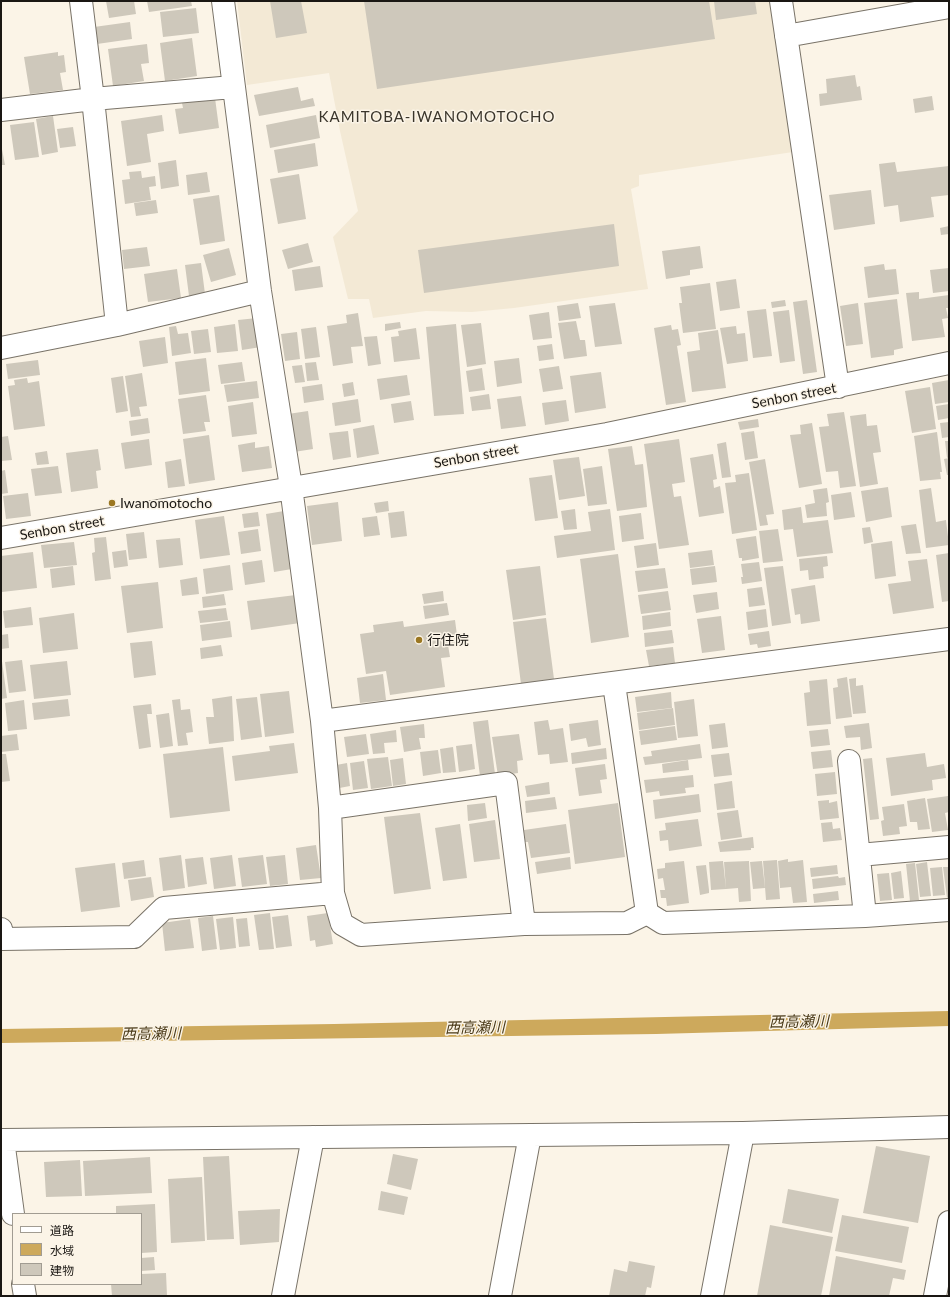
<!DOCTYPE html>
<html>
<head>
<meta charset="utf-8">
<style>
  body { margin:0 }
  #map { position:relative; width:950px; height:1297px; overflow:hidden; background:#fbf4e7; font-family:Lato,"Noto Sans JP",sans-serif }
  canvas { display:block }
  .frame { position:absolute; inset:0; border:2px solid #1a1713; pointer-events:none }
  .legend { position:absolute; left:12px; top:1213px; width:130px; height:72px; box-sizing:border-box; background:#fbf4e7; border:1px solid #a19c92; margin:0; padding:5px 7px; list-style:none; font-size:12px; color:#1a1713 }
  .legend li { display:flex; align-items:center; gap:8px; height:20px }
  .legend b { width:20px; border:1px solid #a19c92 }
</style>
</head>
<body>
<div id="map">
<canvas width="950" height="1297"></canvas>
<div class="frame"></div>
<ul class="legend">
<li><b style="height:5px;background:#fff"></b>道路</li>
<li><b style="height:11px;background:#cda95c"></b>水域</li>
<li><b style="height:11px;background:#cec8bb"></b>建物</li>
</ul>
</div>
<script>
const context = document.querySelector('canvas').getContext('2d');
context.lineJoin = 'round';
function paint(path, color) {
  context.fillStyle = color;
  context.fill(path, 'evenodd');
}
function shape(rows) {
  const path = new Path2D();
  for (const r of rows) {
    path.moveTo(r[0], r[1]);
    for (let i = 2; i < r.length; i += 2) path.lineTo(r[i], r[i + 1]);
  }
  return path;
}
function strokePath(path, color, width, dash) {
  context.strokeStyle = color;
  context.lineWidth = width;
  context.lineCap = dash ? 'butt' : 'round';
  context.setLineDash(dash || []);
  context.stroke(path);
}
function write(font, color, halo, rows, align = 'center') {
  context.font = font + ' Lato,"Noto Sans JP",sans-serif';
  context.lineWidth = 3;
  context.setLineDash([]);
  context.textBaseline = 'middle';
  context.strokeStyle = halo;
  context.fillStyle = color;
  for (const [text, x, y, turn = 0] of rows) {
    context.save();
    context.translate(x, y);
    context.rotate((+turn || 0) * Math.PI / 180);
    context.textAlign = isNaN(turn) ? turn : align;
    if (halo) context.strokeText(text, 0, 0);
    context.fillText(text, 0, 0);
    context.restore();
  }
}
const built = shape([
  [237,1,771,1,793,152,639,175,639,186,631,189,648,289,514,308,472,312,426,311,373,318,369,299,348,299,333,237,358,211,340,131,329,73,247,85]
]);
const water = shape([
  [949,1011,949,1026,656,1034,1,1043,1,1029,334,1024]
]);
const building = shape([
  [106,1,134,1,136,14,109,18],
  [147,1,191,1,192,6,149,12],
  [270,1,301,1,307,33,276,38],
  [364,1,709,1,715,39,377,89],
  [714,1,755,1,757,14,716,20],
  [196,8,199,33,163,37,160,12],
  [130,22,132,39,97,44,94,27],
  [192,38,197,76,165,81,160,43],
  [147,44,149,63,141,64,144,81,113,86,108,49],
  [58,52,58,56,64,55,66,72,60,73,63,90,30,94,24,57],
  [855,75,857,87,860,86,862,100,820,106,819,94,827,93,826,79],
  [298,87,301,101,313,98,315,106,259,116,254,95],
  [932,96,934,110,915,113,913,99],
  [215,98,219,128,179,134,175,109,183,108,182,103],
  [162,115,164,131,147,134,151,162,127,166,121,121],
  [316,115,320,138,270,148,266,125],
  [53,116,58,152,42,155,36,119],
  [34,122,39,157,15,160,10,125],
  [73,127,76,146,60,148,57,129],
  [315,143,318,166,278,173,274,150],
  [1,144,5,165,1,165],
  [176,160,179,186,161,189,158,163],
  [895,162,897,172,949,166,949,195,931,197,934,217,900,222,898,205,884,207,879,164],
  [141,171,142,178,155,176,156,186,149,187,151,200,125,204,122,180,130,179,129,172],
  [207,172,210,192,188,195,186,175],
  [299,174,306,219,278,224,270,179],
  [871,190,875,224,834,230,829,195],
  [219,195,225,241,200,245,193,199],
  [156,200,158,213,136,216,134,203],
  [614,224,619,266,424,293,418,250],
  [949,226,949,234,941,235,940,228],
  [308,243,313,262,288,269,282,250],
  [700,246,703,268,690,270,690,275,666,279,662,251],
  [147,247,150,266,124,269,122,250],
  [229,248,236,275,211,282,203,255],
  [201,263,205,294,189,296,185,265],
  [884,264,885,270,896,269,899,294,868,298,864,267],
  [320,266,323,287,295,291,292,270],
  [949,268,949,291,933,293,930,270],
  [177,269,181,298,148,302,144,274],
  [736,279,740,308,720,311,716,282],
  [710,283,716,329,683,333,679,303,682,303,680,287],
  [919,292,919,299,949,295,949,308,946,308,948,318,942,319,945,337,912,341,906,293],
  [897,299,903,348,894,350,894,355,871,358,864,303],
  [785,300,786,306,772,308,771,302],
  [807,300,817,372,803,374,793,302],
  [578,303,581,318,559,321,557,306],
  [615,303,622,344,595,347,589,306],
  [858,303,863,344,846,346,840,306],
  [766,309,772,356,753,358,747,311],
  [789,310,795,361,780,363,773,312],
  [549,312,552,338,533,340,529,315],
  [358,313,363,346,351,347,353,363,333,366,327,326,347,323,346,315],
  [257,318,261,347,242,350,238,320],
  [576,321,580,340,585,340,587,356,564,359,558,323],
  [400,322,401,328,385,331,385,324],
  [481,323,486,364,467,367,461,325],
  [235,324,238,351,217,353,214,327],
  [456,324,464,414,434,416,426,327],
  [671,325,672,330,678,329,681,345,677,346,686,402,666,405,654,328],
  [176,326,178,334,188,333,191,353,172,356,169,327],
  [736,326,737,334,745,333,748,361,727,364,720,328],
  [316,327,320,357,305,359,301,329],
  [416,328,420,359,394,362,391,337,399,336,398,331],
  [208,329,211,352,194,354,191,331],
  [718,330,726,388,692,392,687,352,700,350,698,333],
  [297,332,300,359,285,361,281,334],
  [377,336,381,364,368,366,364,337],
  [165,337,168,363,143,367,139,341],
  [552,344,554,359,539,361,537,346],
  [206,358,210,391,179,395,175,362],
  [519,358,522,383,497,387,494,361],
  [38,360,40,375,8,379,6,364],
  [242,362,245,381,221,384,218,365],
  [316,362,319,380,307,381,305,363],
  [302,365,305,382,295,383,292,366],
  [559,366,563,389,543,392,539,369],
  [482,368,485,390,469,392,466,371],
  [601,372,606,408,575,413,570,376],
  [142,373,147,406,139,407,141,416,131,417,125,376],
  [407,375,410,395,380,400,377,379],
  [123,376,128,411,116,413,111,378],
  [27,378,28,383,39,381,45,426,14,430,8,386,15,385,14,380],
  [949,380,949,402,935,404,932,383],
  [257,381,259,398,227,402,224,385],
  [353,382,355,395,344,397,342,384],
  [322,384,324,400,304,403,302,387],
  [930,387,936,429,912,433,905,391],
  [489,394,491,409,472,411,470,397],
  [206,395,210,422,204,422,206,431,183,434,178,399],
  [521,396,526,426,501,429,497,399],
  [358,399,361,422,335,426,332,403],
  [566,400,569,421,545,425,542,403],
  [411,401,414,420,394,423,391,404],
  [253,402,257,434,232,437,228,406],
  [949,404,949,418,938,420,936,406],
  [308,411,313,449,294,452,288,414],
  [844,412,856,486,840,488,838,471,826,472,819,427,829,426,827,414],
  [866,414,867,426,877,425,881,452,873,453,878,484,860,487,850,416],
  [148,418,150,433,131,436,129,421],
  [758,419,759,427,740,430,738,422],
  [949,422,949,437,942,438,940,423],
  [812,423,822,484,799,488,790,435,801,434,800,425],
  [374,425,379,454,357,458,353,429],
  [348,431,351,457,333,460,329,433],
  [754,431,758,458,745,460,741,433],
  [937,432,942,472,940,472,941,479,920,481,914,436],
  [209,435,215,480,189,484,183,439],
  [8,436,12,460,1,461,1,437],
  [149,439,152,465,125,469,121,443],
  [679,439,685,482,672,484,674,497,681,496,689,545,659,549,644,444],
  [945,441,949,441,949,457,947,458],
  [255,442,255,448,269,446,272,468,242,472,238,445],
  [726,442,731,477,722,478,717,444],
  [632,446,635,465,643,464,647,507,617,511,608,449],
  [98,449,101,470,96,471,98,488,71,492,66,453],
  [47,451,49,464,37,465,35,453],
  [713,454,717,479,713,480,714,488,720,486,724,513,699,517,690,458],
  [579,457,585,496,559,500,553,460],
  [949,458,949,475,947,475,944,459],
  [181,459,185,486,168,488,165,462],
  [765,459,774,514,766,515,768,525,760,526,749,462],
  [58,466,62,493,35,496,31,469],
  [602,466,607,504,588,506,583,469],
  [5,470,8,493,1,494,1,471],
  [749,473,757,530,732,534,725,483,736,482,735,475],
  [552,475,558,518,535,521,529,478],
  [888,487,892,517,866,522,861,491],
  [827,488,829,502,826,503,827,516,807,518,805,505,815,503,813,490],
  [931,488,936,522,946,520,949,545,926,548,919,490],
  [851,492,855,517,834,520,831,495],
  [28,493,31,516,6,519,3,496],
  [388,501,389,511,376,513,374,503],
  [338,502,342,541,312,545,307,506],
  [801,507,803,523,828,520,833,553,797,557,793,529,784,530,782,510],
  [575,509,577,529,564,530,561,511],
  [610,509,615,550,557,558,554,536,591,531,588,512],
  [284,511,292,569,274,572,266,514],
  [404,511,407,536,391,538,388,513],
  [258,512,260,526,244,528,242,514],
  [641,513,644,539,622,542,619,516],
  [224,516,230,555,200,559,195,520],
  [377,516,380,535,364,537,362,518],
  [916,524,921,553,906,554,901,526],
  [870,527,873,542,864,544,862,528],
  [258,529,261,551,241,554,238,532],
  [778,529,783,561,763,563,759,531],
  [144,532,147,558,129,560,126,534],
  [756,536,759,558,742,561,742,558,739,558,736,539],
  [106,537,111,579,95,581,92,553,95,552,94,538],
  [180,538,183,565,159,568,156,540],
  [892,541,896,576,875,579,871,544],
  [74,542,77,565,44,568,41,545],
  [656,543,659,565,637,568,634,546],
  [126,550,128,566,114,568,112,552],
  [712,550,714,565,690,568,688,553],
  [33,552,37,588,2,592,1,556],
  [949,553,949,601,942,602,936,555],
  [618,554,629,637,591,643,580,559],
  [827,556,828,566,823,567,824,578,809,580,808,570,800,571,799,559],
  [927,559,934,608,893,614,888,584,911,581,908,561],
  [262,560,265,582,245,585,242,563],
  [759,562,762,581,742,584,741,577,743,577,741,564],
  [230,565,233,590,206,594,203,569],
  [73,566,75,585,52,588,50,569],
  [540,566,546,615,513,620,506,570],
  [715,566,717,582,692,585,690,569],
  [783,566,791,623,772,626,764,568],
  [665,568,668,588,638,592,635,571],
  [197,577,199,594,182,596,180,580],
  [158,582,163,628,127,633,121,586],
  [815,585,820,621,801,624,800,614,795,615,791,589],
  [762,587,765,605,749,607,747,589],
  [443,591,444,601,424,604,422,594],
  [668,591,671,610,641,614,638,595],
  [717,592,719,609,696,613,693,595],
  [224,594,226,605,203,608,202,597],
  [296,595,300,623,251,630,247,601],
  [447,603,449,615,425,619,423,606],
  [31,607,33,625,5,628,3,611],
  [226,608,228,620,200,623,198,611],
  [766,609,768,627,748,630,746,612],
  [670,612,671,626,643,630,642,616],
  [74,613,78,649,43,653,39,618],
  [721,616,725,650,702,653,697,619],
  [546,618,554,679,521,684,513,622],
  [455,620,458,643,448,645,450,657,441,658,445,687,390,695,386,671,366,674,360,634,374,632,373,625,403,621,404,627],
  [230,621,232,637,202,641,200,625],
  [672,630,674,643,645,647,644,633],
  [769,631,771,646,758,648,757,644,750,645,748,634],
  [8,634,9,648,1,649,1,635],
  [152,641,156,675,134,678,130,643],
  [221,645,223,656,201,659,200,648],
  [673,647,675,663,649,666,646,650],
  [1,654,7,698,1,699],
  [22,660,26,691,9,693,5,662],
  [67,661,71,695,34,699,30,665],
  [383,674,386,700,360,703,357,678],
  [847,677,852,717,836,719,833,688,838,687,837,679],
  [856,678,856,686,863,685,866,713,853,714,849,679],
  [827,679,831,724,807,726,804,693,810,692,809,681],
  [289,691,294,733,265,737,260,694],
  [671,692,672,708,637,712,635,697],
  [232,696,234,741,209,744,206,717,214,717,212,699],
  [257,697,262,737,241,740,236,699],
  [68,699,70,716,34,720,32,703],
  [180,699,181,710,190,709,193,732,186,733,188,745,178,746,172,700],
  [694,699,698,736,678,738,674,702],
  [24,700,27,729,8,731,5,703],
  [151,704,152,714,147,714,151,747,139,749,133,706],
  [673,708,675,725,639,730,637,713],
  [169,713,173,746,160,748,156,715],
  [488,720,495,774,480,776,473,722],
  [548,720,550,730,563,728,568,762,550,764,549,754,538,755,534,722],
  [598,720,601,745,588,747,586,738,571,741,569,724],
  [725,723,728,747,712,749,709,725],
  [869,723,872,748,861,750,860,737,846,738,844,726],
  [424,724,425,738,419,738,421,749,404,752,400,727],
  [675,726,677,740,641,745,639,731],
  [828,729,830,745,811,747,809,731],
  [396,730,397,742,384,743,385,753,373,754,370,734],
  [17,734,19,750,1,752,1,736],
  [366,734,369,754,347,757,344,737],
  [519,734,523,760,517,761,518,773,498,776,492,737],
  [294,743,298,773,235,781,232,756,270,751,269,746],
  [472,744,475,769,459,772,456,746],
  [700,744,702,758,645,765,643,757,652,756,651,751],
  [223,747,230,811,170,818,163,754],
  [453,747,456,772,443,773,440,749],
  [606,748,607,759,572,764,571,753],
  [438,750,441,773,423,776,420,752],
  [831,750,833,767,813,769,811,752],
  [729,753,732,775,714,777,711,755],
  [925,753,927,767,944,764,946,778,932,780,933,790,891,796,886,758],
  [1,754,6,754,10,781,1,782],
  [388,757,392,786,371,789,367,759],
  [403,758,406,784,393,786,390,760],
  [872,758,879,819,870,820,863,759],
  [688,760,689,770,663,773,662,764],
  [364,761,368,788,353,790,350,763],
  [347,763,350,786,334,789,331,766],
  [605,764,607,779,600,780,602,793,579,796,575,768],
  [835,772,837,794,817,796,815,774],
  [693,775,694,787,685,788,686,793,660,796,659,791,646,793,644,780],
  [732,781,735,808,717,810,714,784],
  [549,782,550,794,527,797,525,786],
  [699,794,701,812,655,819,653,800],
  [948,796,949,812,945,813,948,830,932,832,927,799],
  [555,797,557,809,526,813,525,801],
  [925,798,930,829,918,830,917,822,910,822,907,801],
  [829,800,829,803,837,801,839,818,820,820,818,801],
  [485,803,487,818,468,821,467,805],
  [618,803,625,857,575,864,568,810],
  [904,804,907,826,899,827,900,834,883,836,881,821,884,820,882,807],
  [738,810,742,837,721,840,717,813],
  [420,813,431,889,394,894,384,817],
  [698,819,702,846,669,851,668,840,660,841,659,831,666,830,665,823],
  [495,820,500,859,474,862,469,824],
  [832,822,833,829,840,828,842,840,823,842,821,823],
  [460,824,467,878,443,881,435,828],
  [566,824,570,853,531,858,528,842,525,842,524,830],
  [753,837,754,848,751,848,751,850,720,852,718,842],
  [316,845,321,878,300,880,296,848],
  [181,855,185,888,163,891,159,858],
  [232,855,236,886,214,889,210,858],
  [263,855,267,884,242,887,238,858],
  [285,855,288,884,270,886,266,857],
  [203,857,207,884,188,887,185,859],
  [570,857,571,869,537,874,535,862],
  [788,859,788,862,803,860,807,902,793,903,791,887,780,888,778,861],
  [144,860,146,876,124,879,122,863],
  [777,860,780,899,766,900,763,861],
  [684,861,689,903,667,906,666,898,661,898,660,890,665,890,663,878,658,879,657,869,665,868,665,863],
  [723,861,726,889,711,890,709,862],
  [749,861,751,901,739,902,738,888,726,889,724,862],
  [762,861,765,888,753,889,750,862],
  [927,862,931,896,920,897,916,864],
  [115,863,120,907,81,912,75,868],
  [915,863,919,900,910,901,906,864],
  [706,865,709,890,709,893,700,895,696,866],
  [837,865,838,874,811,877,810,868],
  [942,867,945,895,933,896,930,868],
  [943,867,949,867,949,897,947,898],
  [901,871,904,898,894,899,891,873],
  [889,873,892,900,880,901,877,874],
  [838,876,839,878,845,877,846,885,813,889,812,879],
  [151,877,154,897,131,901,128,880],
  [838,891,839,900,814,903,813,894],
  [270,913,274,949,259,950,254,915],
  [328,913,333,944,316,947,315,940,310,941,307,916],
  [288,915,292,946,276,948,272,917],
  [213,916,217,949,202,951,198,918],
  [233,917,236,948,220,950,216,919],
  [247,918,250,946,239,947,236,919],
  [190,919,194,948,165,951,162,923],
  [876,1146,930,1156,918,1223,863,1213],
  [393,1154,418,1159,411,1190,387,1184],
  [229,1156,234,1239,207,1240,203,1157],
  [150,1157,152,1193,85,1196,83,1161],
  [80,1160,82,1196,46,1197,44,1162],
  [202,1177,205,1241,171,1243,168,1179],
  [788,1189,839,1199,832,1233,782,1223],
  [381,1191,408,1197,404,1215,378,1210],
  [155,1204,157,1252,141,1253,141,1214,116,1214,116,1206],
  [280,1209,279,1242,240,1245,238,1211],
  [842,1215,909,1227,902,1263,835,1251],
  [770,1225,833,1237,821,1296,757,1296],
  [836,1256,906,1270,904,1280,893,1278,889,1296,829,1296],
  [154,1257,155,1270,141,1271,141,1258],
  [629,1261,655,1266,651,1288,647,1287,645,1296,609,1296,614,1269,627,1272],
  [166,1273,167,1296,112,1296,111,1284,141,1284,141,1274]
]);
const minor = shape([
  [81,1,93,99,117,325],
  [223,1,260,291,291,487,322,721,330,808,333,893],
  [781,1,838,387],
  [786,36,949,7],
  [1,110,93,99,233,87],
  [1,348,117,325,260,291],
  [1,538,607,434,949,363],
  [614,684,647,913],
  [322,721,949,639],
  [849,761,865,916],
  [330,808,506,783,524,924],
  [859,855,949,847],
  [1,929,2,939,134,937,164,908,333,893,342,924,361,935,524,924,627,923,647,913,663,923,865,916,949,910],
  [13,1214,3,1140,743,1133,949,1127],
  [23,1284,25,1296],
  [283,1296,313,1137],
  [500,1296,530,1135],
  [712,1296,743,1133],
  [935,1296,949,1222]
]);
const markers = [
  [112,503,4,"#9b7722"],
  [419,640,4,"#9b7722"]
];
const streetNames = [
  ["Senbon street",794,396,-11],
  ["Senbon street",476,456,-10],
  ["Senbon street",62,528,-10]
];
const poiNames = [
  ["Iwanomotocho",120,503],
  ["行住院",427,640]
];
const neighbourhoodNames = [
  ["KAMITOBA-IWANOMOTOCHO",437,117]
];
const waterNames = [
  ["西高瀬川",799,1022,-1],
  ["西高瀬川",475,1028,-1],
  ["西高瀬川",151,1034,-1]
];
paint(built, '#f3e9d5');
paint(water, '#cda95c');
paint(building, '#cec8bb');
strokePath(minor, '#797368', 24);
strokePath(minor, '#fff', 22);
for (const [x, y, r, color] of markers) {
  const dot = new Path2D();
  dot.arc(x, y, r, 0, 2 * Math.PI);
  context.fillStyle = color;
  context.fill(dot);
  strokePath(dot, '#fbf4e7', 1.5);
}
write('14px', '#1a1713', '#fbf4e7', streetNames);
write('14px', '#1a1713', '#fbf4e7', poiNames, 'left');
context.letterSpacing = '1px';
write('15px', '#3a352b', '#fbf4e7', neighbourhoodNames);
context.letterSpacing = '0px';
write('italic 15px', '#493917', '#fbf4e7', waterNames);
</script>
</body>
</html>
